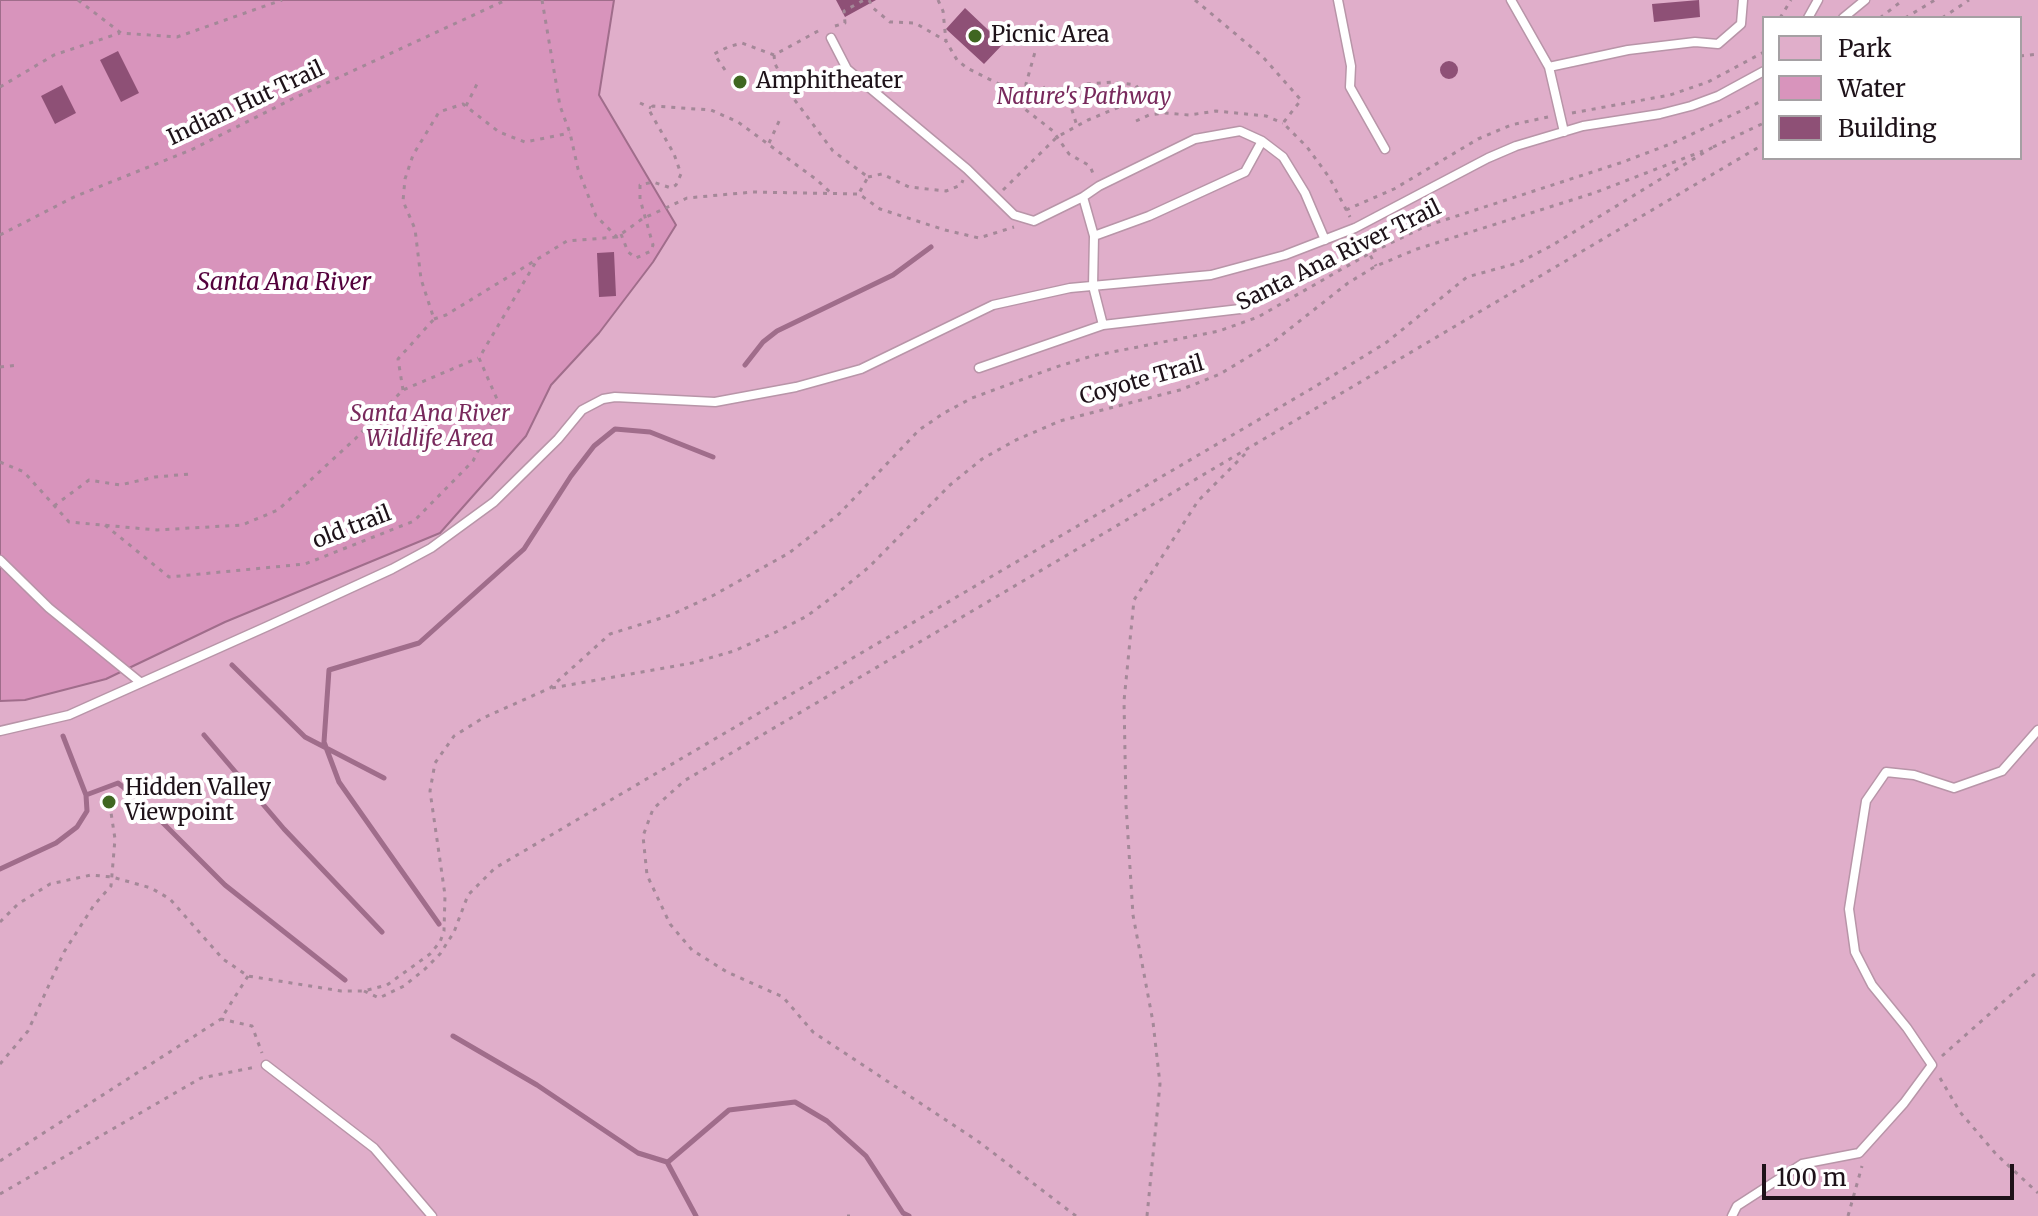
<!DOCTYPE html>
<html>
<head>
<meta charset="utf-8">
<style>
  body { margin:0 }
  #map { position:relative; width:2038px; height:1216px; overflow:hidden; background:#ffd9ee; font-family:Merriweather,serif }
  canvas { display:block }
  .legend { position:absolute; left:1762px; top:16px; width:260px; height:144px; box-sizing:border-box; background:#fff; border:2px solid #a5a0a3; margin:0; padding:10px 14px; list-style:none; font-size:24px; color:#1e1219 }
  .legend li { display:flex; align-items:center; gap:16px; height:40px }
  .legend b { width:40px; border:2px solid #a5a0a3 }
  .scale { position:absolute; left:1762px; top:1164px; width:252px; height:36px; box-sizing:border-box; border:4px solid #1e1219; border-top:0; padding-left:10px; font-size:24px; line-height:28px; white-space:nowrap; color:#1e1219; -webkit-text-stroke:6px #fff; paint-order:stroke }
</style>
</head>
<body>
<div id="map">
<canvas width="2038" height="1216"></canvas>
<ul class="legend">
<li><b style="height:22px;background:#e0aeca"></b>Park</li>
<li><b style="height:22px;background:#d894bc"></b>Water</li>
<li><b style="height:22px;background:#8e5076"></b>Building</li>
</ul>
<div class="scale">100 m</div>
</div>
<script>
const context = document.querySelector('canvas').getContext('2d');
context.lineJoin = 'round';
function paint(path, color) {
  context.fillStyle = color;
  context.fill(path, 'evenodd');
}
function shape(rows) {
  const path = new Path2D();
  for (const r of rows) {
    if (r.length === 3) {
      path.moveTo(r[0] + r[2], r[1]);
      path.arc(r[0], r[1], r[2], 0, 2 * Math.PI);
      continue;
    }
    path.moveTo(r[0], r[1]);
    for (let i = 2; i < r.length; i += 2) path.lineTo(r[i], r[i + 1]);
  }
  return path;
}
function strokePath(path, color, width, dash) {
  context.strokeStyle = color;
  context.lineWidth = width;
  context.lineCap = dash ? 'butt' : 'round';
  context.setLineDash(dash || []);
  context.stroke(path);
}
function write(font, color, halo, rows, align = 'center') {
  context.font = font + ' Merriweather,serif';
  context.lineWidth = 8;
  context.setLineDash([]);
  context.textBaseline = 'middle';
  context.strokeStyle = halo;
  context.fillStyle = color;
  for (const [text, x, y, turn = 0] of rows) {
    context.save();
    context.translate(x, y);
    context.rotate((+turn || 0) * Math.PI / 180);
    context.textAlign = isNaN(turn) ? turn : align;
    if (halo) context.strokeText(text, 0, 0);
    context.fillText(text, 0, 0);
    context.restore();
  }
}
const green = shape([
  [0,0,2038,0,2038,1216,0,1216],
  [1764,18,2020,18,2020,158,1764,158]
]);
const water = shape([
  [0,0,614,0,599,95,676,225,653,262,599,333,551,385,526,436,440,533,225,622,106,679,25,700,0,701,0,0]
]);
const stream = shape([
  [745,365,763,342,777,331,893,275,931,247],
  [232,665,305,737,384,778],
  [204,735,284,829,382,932],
  [86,795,118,783,141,801,225,885,345,980],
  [0,869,56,843,77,827,87,811,86,795,63,736],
  [439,924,339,782,324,742,329,670,419,643,524,549,571,476,594,446,615,429,650,432,713,457],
  [453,1036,537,1085,638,1153,667,1162,696,1216],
  [668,1162,729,1110,795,1102,827,1121,866,1156,903,1213,909,1216]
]);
const building = shape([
  [836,0,876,0,845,17],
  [1699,0,1700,17,1654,22,1652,4],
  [965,8,1003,44,984,64,946,29],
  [118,51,139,93,121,102,100,60],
  [1449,70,9],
  [62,85,76,113,55,124,41,96],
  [614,252,616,296,599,297,597,253]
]);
const path = shape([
  [78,0,121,33,177,37,282,0],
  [542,0,560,106,570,133,578,169,596,216,617,237,642,219,687,198,753,192,859,194,880,209,945,230,979,238,1014,227],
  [869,0,873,8,890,22,915,23,946,41],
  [938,0,943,11,946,41,957,60,967,68,1003,86,1021,106,1053,131,1069,154,1090,166,1094,176],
  [1195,0,1263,57,1301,100,1283,123,1307,147,1329,177,1350,217],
  [1780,18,1791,0],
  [1880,18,1903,0],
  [1905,18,1935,0],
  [1942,18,1969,0],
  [835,26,845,23,844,11,864,0],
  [774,55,775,64,794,99,833,151,868,177,859,193],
  [2020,56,2038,54],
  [725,70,714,54,728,47,742,43,774,55,820,30],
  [0,87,54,55,120,33],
  [1026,96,1026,84,1035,52],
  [1017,101,1045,87],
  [640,103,651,108],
  [466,106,479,80],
  [1572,113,1670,95,1708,82,1764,52],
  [1136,121,1149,115,1165,113,1189,115,1216,111,1266,116,1283,123],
  [769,143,781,117],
  [1713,147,1764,123],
  [868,177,882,174,909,187,946,191,961,185,963,180],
  [1003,190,1057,137,1088,120,1143,97,1136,85,1113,82,1086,84,1068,97,1077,126],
  [1346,210,1394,189,1478,139,1511,125,1548,117],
  [621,234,628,252,636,258,651,251,653,245,640,199,640,185,653,182,671,188,676,185,681,174,674,154,649,110,653,106,711,110,738,122,817,180,832,194],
  [0,235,74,197,193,149,292,99,506,0],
  [1361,238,1376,266],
  [434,319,446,315,567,241,617,237],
  [0,367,18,365],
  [403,390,398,359,434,319,421,279,415,229,403,201,405,179,413,155,439,112,463,104,499,132,525,142,570,133],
  [0,462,24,472,69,522,157,530,242,525,278,510,355,439,403,390,478,358],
  [54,506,89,480,120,485,155,477,190,474],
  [105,525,169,577,305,564,414,521,473,461,500,406,479,358,537,260],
  [552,688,692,663,734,651,776,632,807,616,835,595,869,567,950,485,982,459,1016,440,1060,421,1180,390,1220,374,1273,342,1348,283,1376,266,1417,249,1594,193,1703,151],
  [0,922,18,904,50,884,91,875,112,877,151,888,170,899,223,959,248,976,341,991,364,991,387,985,430,954,440,942,444,931,445,895,430,791,435,763,454,736,483,718,550,688,610,634,671,615,714,595,789,553,839,514,919,430,944,413,972,398,1056,367,1092,356,1219,331,1258,317,1370,253,1426,226,1620,163,1673,143,1764,100],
  [248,976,221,1019,252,1026,262,1053],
  [364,991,379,998,404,986,425,969,440,954,454,932,468,895,495,868,1316,386,1387,342,1467,277,1518,263,1551,246,1713,147],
  [1942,1056,2038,971],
  [0,1064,28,1031,64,952,94,905,111,886,115,839,110,806],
  [1940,1078,1960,1112,1996,1154,2038,1193],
  [0,1161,221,1019],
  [0,1194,201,1078,256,1067],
  [847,1216,850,1216],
  [1076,1216,979,1142,813,1032,783,997,727,972,692,950,670,924,647,875,643,836,653,809,684,781,1764,144],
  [1147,1216,1160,1084,1153,1022,1133,915,1126,805,1124,701,1134,600,1198,501,1245,454],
  [1848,1216,1862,1166]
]);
const service = shape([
  [1338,0,1351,66,1350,87,1385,149],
  [1511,0,1549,67,1564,132],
  [1808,18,1818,0],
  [1843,18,1865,0],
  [831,38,847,69,967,169,1014,215,1034,221,1083,197,1094,236,1093,286,1103,325,979,368],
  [1549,67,1628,50,1695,42,1718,44,1741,24,1743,0],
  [1083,197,1099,186,1195,139,1240,131,1262,141,1283,157,1305,193,1325,240],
  [1094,236,1149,216,1245,172,1262,141],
  [1103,325,1240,309],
  [0,560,49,608,140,682],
  [0,731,69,715,268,626,392,569,431,548,494,502,558,439,582,410,603,399,615,397,715,402,796,387,861,369,993,305,1070,288,1211,275,1285,255,1355,228,1488,158,1516,146,1583,126,1660,114,1691,106,1718,96,1764,71],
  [266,1065,374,1148,432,1216],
  [1732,1216,1737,1206,1802,1164,1859,1153,1904,1103,1932,1065,1907,1028,1872,985,1855,952,1849,909,1866,801,1886,772,1914,775,1954,788,2002,771,2038,730]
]);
const markers = [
  [975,36,8,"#3f6621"],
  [740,82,8,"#3f6621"],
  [109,802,8,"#3f6621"]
];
const poiNames = [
  ["Picnic Area",991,36],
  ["Amphitheater",756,82],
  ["Hidden Valley",125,789],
  ["Viewpoint",125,814]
];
const parkNames = [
  ["Nature's Pathway",1084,98],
  ["Santa Ana River",430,415],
  ["Wildlife Area",430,440]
];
const streetNames = [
  ["Indian Hut Trail",246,104,-25],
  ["Santa Ana River Trail",1339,256,-26],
  ["Coyote Trail",1142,381,-16],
  ["old trail",352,528,-21]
];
const waterNames = [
  ["Santa Ana River",284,283]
];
paint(green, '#e0aeca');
paint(water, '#d894bc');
strokePath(water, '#a06d8b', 2);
strokePath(stream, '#a06d8b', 5);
paint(building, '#8e5076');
strokePath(service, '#b895a8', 11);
strokePath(path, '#a48898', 3, [4, 6]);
strokePath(service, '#fff', 8);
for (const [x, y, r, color] of markers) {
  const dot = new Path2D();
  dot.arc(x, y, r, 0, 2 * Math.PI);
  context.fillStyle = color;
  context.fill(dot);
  strokePath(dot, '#fff', 3);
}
write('22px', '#1e1219', '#fff', poiNames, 'left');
write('italic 22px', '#78295c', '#fff', parkNames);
write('22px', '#1e1219', '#fff', streetNames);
write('italic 24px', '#53013c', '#fff', waterNames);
</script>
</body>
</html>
